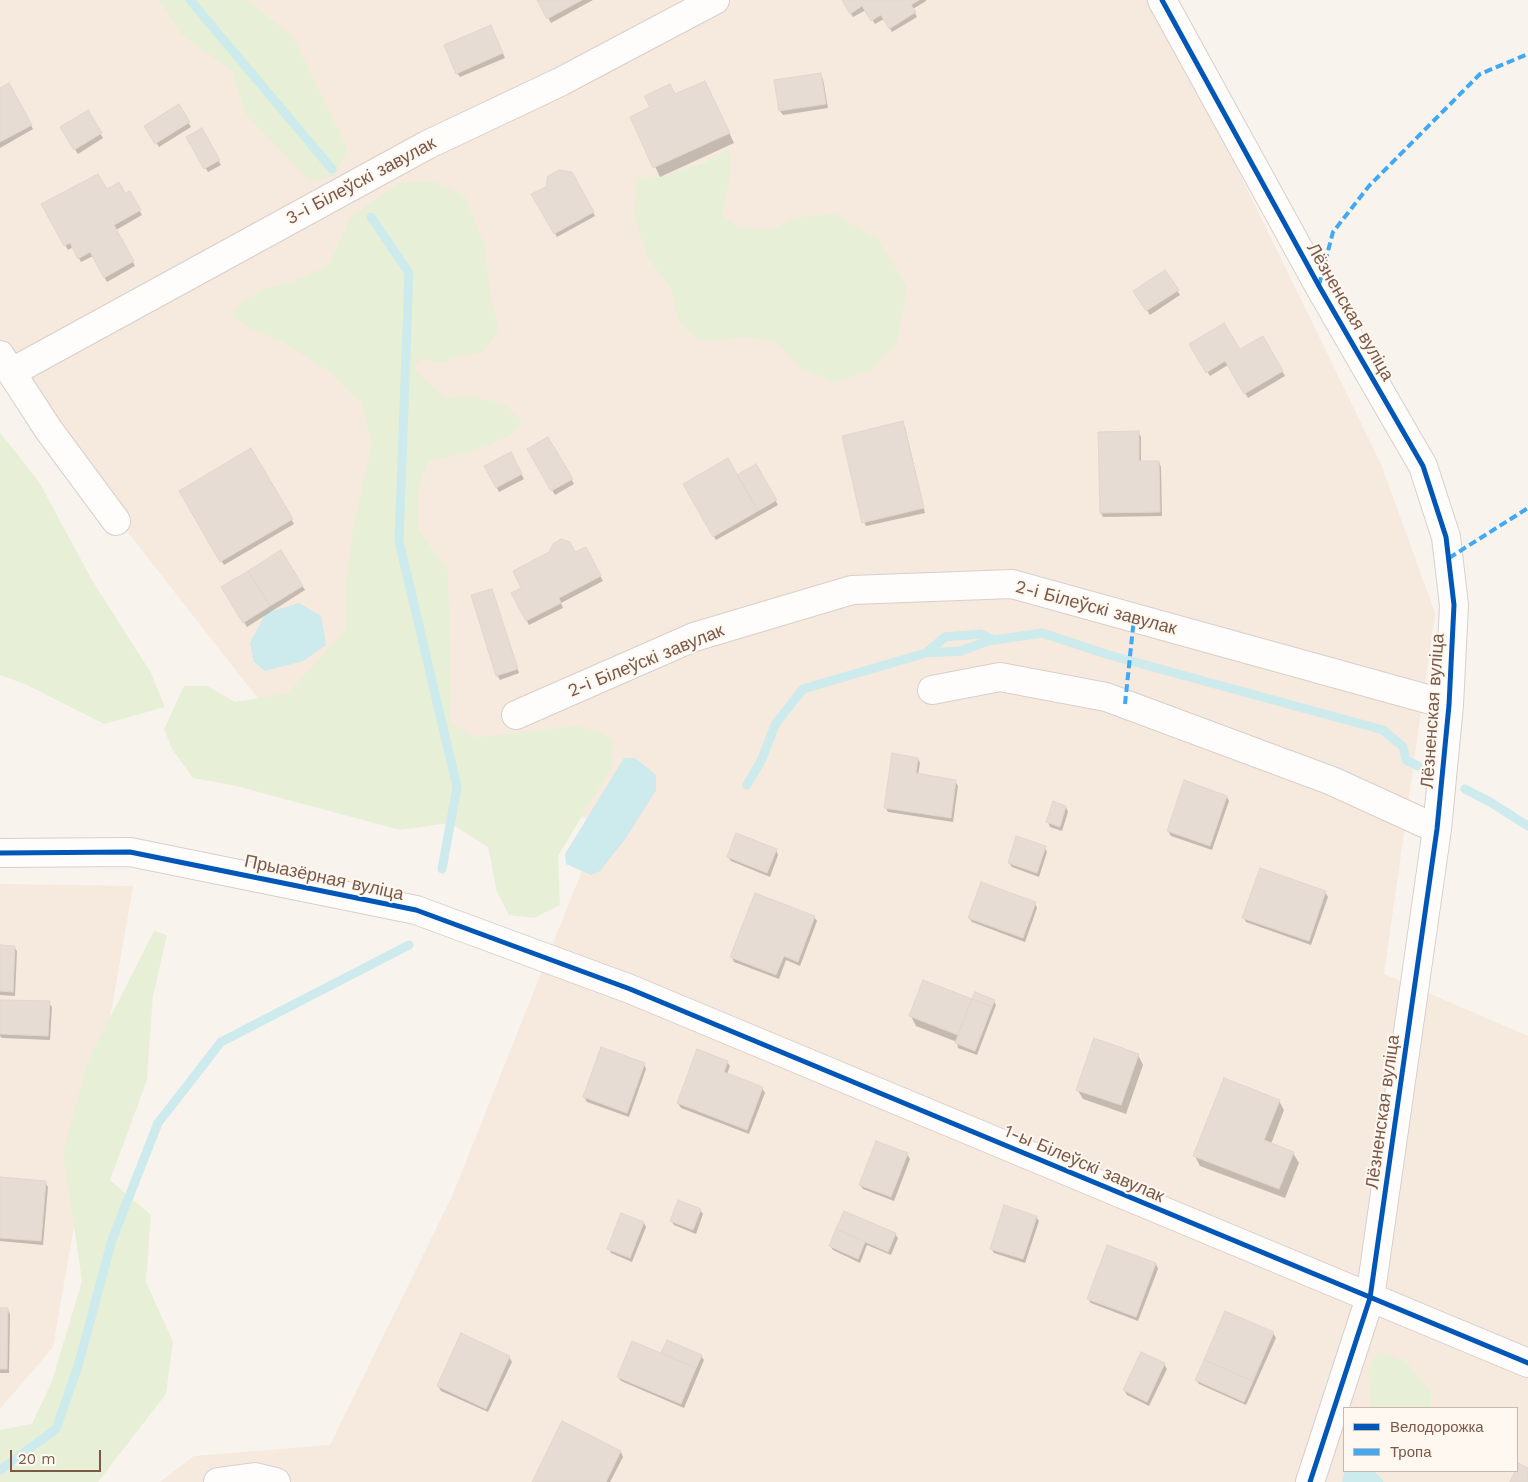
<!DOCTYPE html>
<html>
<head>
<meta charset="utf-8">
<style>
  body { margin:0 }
  #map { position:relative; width:1528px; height:1482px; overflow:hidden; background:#f9f3ed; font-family:"Work Sans",sans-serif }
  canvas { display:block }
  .legend { position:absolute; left:1343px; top:1407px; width:175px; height:65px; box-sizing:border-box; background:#fff8f0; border:1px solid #cbb8ad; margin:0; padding:6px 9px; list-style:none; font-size:15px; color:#7c5848 }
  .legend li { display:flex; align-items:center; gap:10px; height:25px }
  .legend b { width:25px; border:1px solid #cbb8ad }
  .scale { position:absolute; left:10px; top:1450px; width:91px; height:22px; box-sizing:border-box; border:2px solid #7c5848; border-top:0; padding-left:6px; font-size:15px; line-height:18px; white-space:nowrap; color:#7c5848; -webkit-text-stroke:4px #fff8f0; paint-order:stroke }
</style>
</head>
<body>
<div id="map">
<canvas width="1528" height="1482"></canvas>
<ul class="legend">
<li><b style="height:6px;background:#0057b8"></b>Велодорожка</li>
<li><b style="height:6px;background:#3fa9f5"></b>Тропа</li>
</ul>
<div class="scale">20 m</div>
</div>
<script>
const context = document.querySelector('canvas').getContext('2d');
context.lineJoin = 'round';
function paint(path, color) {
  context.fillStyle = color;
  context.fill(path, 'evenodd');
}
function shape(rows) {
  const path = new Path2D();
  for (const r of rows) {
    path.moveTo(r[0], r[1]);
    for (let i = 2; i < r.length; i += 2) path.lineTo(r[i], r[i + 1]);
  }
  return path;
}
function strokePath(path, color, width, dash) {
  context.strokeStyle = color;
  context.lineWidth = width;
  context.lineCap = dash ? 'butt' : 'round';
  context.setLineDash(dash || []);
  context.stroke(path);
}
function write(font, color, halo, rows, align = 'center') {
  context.font = font + ' "Work Sans",sans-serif';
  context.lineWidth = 4;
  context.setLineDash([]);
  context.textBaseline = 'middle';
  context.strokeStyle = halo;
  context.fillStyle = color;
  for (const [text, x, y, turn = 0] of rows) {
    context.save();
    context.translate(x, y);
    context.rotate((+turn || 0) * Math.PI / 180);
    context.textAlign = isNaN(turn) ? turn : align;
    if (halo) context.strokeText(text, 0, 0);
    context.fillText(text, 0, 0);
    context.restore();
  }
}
const residential = shape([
  [0,0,1155,0,1381,464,1435,613,1384,974,1528,1036,1528,1482,160,1482,194,1456,330,1445,453,1194,601,823,263,705,0,369],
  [1344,1408,1517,1408,1517,1471,1344,1471],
  [0,884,133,886,53,1347,0,1409]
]);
const green = shape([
  [159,0,247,0,293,37,348,150,334,176,311,182,245,113,232,71,182,35],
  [729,149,731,172,722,215,738,227,772,229,796,217,835,214,878,239,907,287,897,343,870,371,834,382,801,368,779,344,750,337,698,341,678,320,670,286,648,258,634,215,637,178,661,176,705,163],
  [431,181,465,196,484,245,490,289,498,330,484,352,455,357,443,363,421,359,414,368,444,398,473,396,507,406,522,422,510,435,489,445,464,453,428,462,418,489,418,530,448,571,451,698,450,722,474,738,575,726,598,731,613,741,611,768,558,856,560,905,534,918,509,915,497,892,488,847,450,823,400,830,236,786,193,778,172,749,164,729,184,686,207,686,235,702,288,693,345,631,345,594,353,528,372,444,362,404,329,371,281,341,252,329,231,316,241,303,264,289,294,281,329,265,350,217,399,183],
  [0,432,39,482,92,580,151,673,165,707,104,724,27,685,0,675],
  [154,931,167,935,153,996,147,1080,110,1180,151,1215,146,1282,173,1342,166,1394,98,1482,0,1482,0,1430,32,1424,52,1381,82,1281,63,1154,87,1063],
  [1378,1351,1406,1362,1431,1392,1431,1408,1368,1408,1371,1404,1368,1371]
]);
const water = shape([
  [299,603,321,616,326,645,303,661,265,671,254,662,250,643,266,613],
  [624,758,635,758,656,775,656,790,626,838,600,871,591,875,566,864,565,854],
  [1345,1471,1374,1471,1383,1480,1383,1482,1342,1482]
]);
const shadow = shape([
  [538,0,593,0,551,23],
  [843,0,926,0,926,1,913,9,917,17,892,32,884,19,875,24,866,10,853,17],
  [493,31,505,58,460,77,457,73],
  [820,75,823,79,828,108,783,115,780,111],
  [705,82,734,143,660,177,632,117],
  [8,85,33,129,0,148,0,89],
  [178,106,191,127,159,147,146,126],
  [87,112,103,138,78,154,61,128],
  [201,130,221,165,208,172,188,138],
  [571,173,595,216,557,237,533,194],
  [106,191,125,195,129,192,142,215,116,230,135,266,107,282,93,256,81,262,73,247,68,250,43,205],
  [1165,272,1180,295,1150,315,1135,292],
  [1262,338,1285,376,1248,398,1228,365,1210,376,1191,344,1239,351],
  [902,423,905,427,925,513,866,526,864,522],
  [1138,432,1141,437,1141,463,1159,462,1161,467,1162,516,1103,517,1101,513],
  [548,438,574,484,555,495,528,449],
  [250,450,294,524,224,565,180,491],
  [510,453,524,479,499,492,486,466],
  [756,466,778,505,716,540,684,484,737,476],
  [585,549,603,581,561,603,563,608,529,625,513,594],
  [281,552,305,590,247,627,223,587],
  [492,590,519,673,500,680,497,675],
  [918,759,920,763,918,775,955,781,958,786,953,822,888,812,885,807],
  [1227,797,1229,801,1212,850,1171,836,1168,831],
  [1066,807,1068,812,1062,831,1050,827,1048,822],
  [1045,848,1047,852,1039,877,1012,867,1009,863],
  [776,850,778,855,770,877,731,861,728,857],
  [1325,892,1328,897,1311,945,1246,922,1244,918],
  [1035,903,1037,908,1025,942,972,922,969,918],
  [814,917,817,921,800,966,786,960,779,979,734,962,732,957],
  [0,946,14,947,17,951,15,996,0,995],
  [971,1000,972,1002,994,1001,996,1005,977,1055,958,1048,957,1042,916,1026,911,1016],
  [49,1003,52,1007,50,1040,2,1038,0,1036,0,1011],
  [1138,1055,1143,1065,1126,1114,1083,1099,1077,1089],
  [727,1062,730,1066,727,1074,762,1088,765,1093,749,1134,681,1108,678,1103],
  [644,1064,646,1069,629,1117,587,1102,584,1097],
  [1279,1101,1284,1110,1271,1144,1293,1153,1299,1163,1285,1198,1200,1166,1195,1156],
  [907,1154,910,1159,894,1201,863,1189,860,1185],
  [0,1178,45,1183,48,1187,43,1245,0,1241],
  [700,1210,703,1214,696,1234,674,1225,671,1221],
  [845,1212,895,1234,898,1238,891,1255,867,1245,860,1263,833,1250,830,1246],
  [1036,1217,1039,1221,1025,1263,994,1253,991,1248],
  [644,1223,646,1227,632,1262,611,1253,609,1248],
  [1108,1247,1156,1264,1158,1269,1138,1321,1091,1303,1088,1299],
  [0,1310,8,1310,10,1314,9,1373,0,1373],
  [1273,1333,1276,1338,1246,1405,1199,1384,1196,1380],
  [668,1342,701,1356,704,1360,684,1408,621,1381,618,1377,662,1355],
  [509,1357,512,1362,488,1412,441,1391,438,1386],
  [1164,1364,1167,1369,1149,1406,1127,1395,1124,1390],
  [562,1423,621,1452,623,1457,610,1482,533,1482]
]);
const stream = shape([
  [190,0,332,169],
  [371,217,409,273,399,541,457,787,442,869],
  [926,653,945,637,980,634,994,640],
  [747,785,761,761,776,723,803,689,926,653,961,651,988,641,1042,633,1109,655,1383,730,1403,747,1406,760,1418,766],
  [1465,789,1490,802,1528,826],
  [0,1470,56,1429,78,1366,112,1240,158,1123,221,1042,409,945]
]);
const building = shape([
  [537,0,582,0,547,19,537,0],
  [842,0,919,0,911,5,916,12,889,29,881,15,871,21,862,6,850,14,842,0],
  [491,25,503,53,456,74,444,45,491,25],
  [821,73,826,104,779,111,774,80,821,73],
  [705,81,730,133,653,168,630,117,650,107,644,96,670,84,675,94,705,81],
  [9,83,32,125,0,142,0,88,9,83],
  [179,104,190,122,155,144,144,126,179,104],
  [88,110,102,133,74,150,60,127,88,110],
  [202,128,220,160,204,169,186,137,202,128],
  [559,170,572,172,594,212,554,234,531,194,546,187,548,176,559,170],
  [98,174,107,189,119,182,125,193,130,191,141,210,114,225,134,261,104,278,90,252,78,259,70,243,64,246,41,204,98,174],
  [1165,270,1179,290,1146,311,1133,291,1165,270],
  [1224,323,1240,349,1263,336,1283,371,1244,394,1225,361,1206,373,1189,344,1224,323],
  [903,421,924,508,862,523,842,436,903,421],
  [1139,431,1139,461,1159,461,1160,512,1100,513,1098,432,1139,431],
  [548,437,573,479,551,491,527,449,548,437],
  [251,448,293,519,220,562,179,491,251,448],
  [511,452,522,474,496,488,484,466,511,452],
  [728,458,758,511,713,537,683,484,728,458],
  [756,464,777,500,758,511,737,475,756,464],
  [561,539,570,542,575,552,586,547,601,576,559,598,561,603,526,621,511,593,521,588,513,571,549,552,553,544,561,539],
  [281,550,303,586,270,606,248,571,281,550],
  [248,571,270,606,243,623,221,587,248,571],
  [492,589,518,669,496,676,471,595,492,589],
  [892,753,918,758,916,773,956,780,951,818,884,808,892,753],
  [1184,780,1227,796,1210,846,1167,831,1184,780],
  [1053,801,1066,806,1060,827,1046,822,1053,801],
  [736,833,777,849,767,873,727,857,736,833],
  [1016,836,1046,846,1037,873,1008,863,1016,836],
  [1260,868,1326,891,1309,941,1242,918,1260,868],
  [981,882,1036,902,1023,938,968,918,981,882],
  [755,893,815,916,798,962,784,956,776,975,730,957,755,893],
  [0,945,15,946,13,992,0,991,0,945],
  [923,980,972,999,958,1035,909,1016,923,980],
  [975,992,995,1000,992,1007,972,999,975,992],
  [972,999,992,1007,975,1051,955,1043,972,999],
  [0,1000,50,1001,48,1036,0,1034,0,1000],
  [1094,1038,1139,1054,1121,1105,1076,1090,1094,1038],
  [601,1047,645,1063,627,1113,583,1097,601,1047],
  [697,1049,728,1061,724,1072,763,1087,747,1130,677,1103,697,1049],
  [1224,1078,1280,1100,1264,1140,1294,1152,1279,1189,1193,1156,1224,1078],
  [876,1141,908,1153,891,1197,859,1185,876,1141],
  [0,1177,46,1181,41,1241,0,1238,0,1177],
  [678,1200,701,1209,693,1230,670,1221,678,1200],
  [1004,1205,1037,1216,1023,1259,990,1249,1004,1205],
  [844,1211,896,1233,888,1252,836,1229,844,1211],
  [621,1213,644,1222,630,1258,607,1249,621,1213],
  [836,1229,865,1242,858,1259,829,1246,836,1229],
  [1107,1245,1156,1263,1136,1317,1087,1299,1107,1245],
  [0,1308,8,1308,7,1369,0,1369,0,1308],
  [1225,1311,1274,1332,1253,1381,1204,1360,1225,1311],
  [461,1333,510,1356,486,1409,437,1386,461,1333],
  [667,1340,702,1355,696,1368,661,1353,667,1340],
  [632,1341,696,1368,681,1404,617,1377,632,1341],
  [1141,1352,1165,1363,1147,1402,1123,1390,1141,1352],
  [1204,1360,1253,1381,1244,1402,1195,1380,1204,1360],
  [562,1421,621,1451,606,1482,532,1482,562,1421],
  [1518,1463,1528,1468,1528,1482,1510,1482,1515,1471,1517,1471,1518,1463]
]);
const minor = shape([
  [1162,0,1319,286,1423,466,1446,537,1454,605,1449,705,1437,829,1370,1298,1310,1482],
  [0,355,48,429,116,521],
  [12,372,427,145,560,82,715,0],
  [932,690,1000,677,1106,697,1332,781,1437,829],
  [516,715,694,637,852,590,1012,584,1449,705],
  [0,853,130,852,416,910,630,989,1528,1363],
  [218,1482,255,1477,276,1482]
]);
const quiet = shape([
  [1319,285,1333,232,1369,186,1480,74,1528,54],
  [1449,558,1528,508],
  [1125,704,1134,618]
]);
const cycleway = shape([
  [1162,0,1319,286,1423,466,1446,537,1454,605,1449,705,1437,829,1370,1298,1310,1482],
  [0,853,130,852,416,910,630,989,1528,1363]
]);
const streetNames = [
  ["3-і Білеўскі завулак",361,181,-28],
  ["Лёзненская вуліца",1350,312,60],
  ["2-і Білеўскі завулак",1096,608,15],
  ["2-і Білеўскі завулак",646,661,-22],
  ["Лёзненская вуліца",1433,711,-86],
  ["Прыазёрная вуліца",324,878,12],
  ["Лёзненская вуліца",1383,1112,-82],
  ["1-ы Білеўскі завулак",1084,1164,23]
];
paint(residential, '#f6e9dd');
paint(green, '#e7f0d6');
paint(water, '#cdeaec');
paint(shadow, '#0003');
strokePath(stream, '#cdeaec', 9);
paint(building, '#e6dcd4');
strokePath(building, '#e3d6ce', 1);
strokePath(minor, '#d9cfca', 30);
strokePath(minor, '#fefdfc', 28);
strokePath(quiet, '#3fa9f5', 4, [8, 4]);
strokePath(cycleway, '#0057b8', 5);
write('18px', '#7c5848', '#fff8f0', streetNames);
</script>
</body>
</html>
